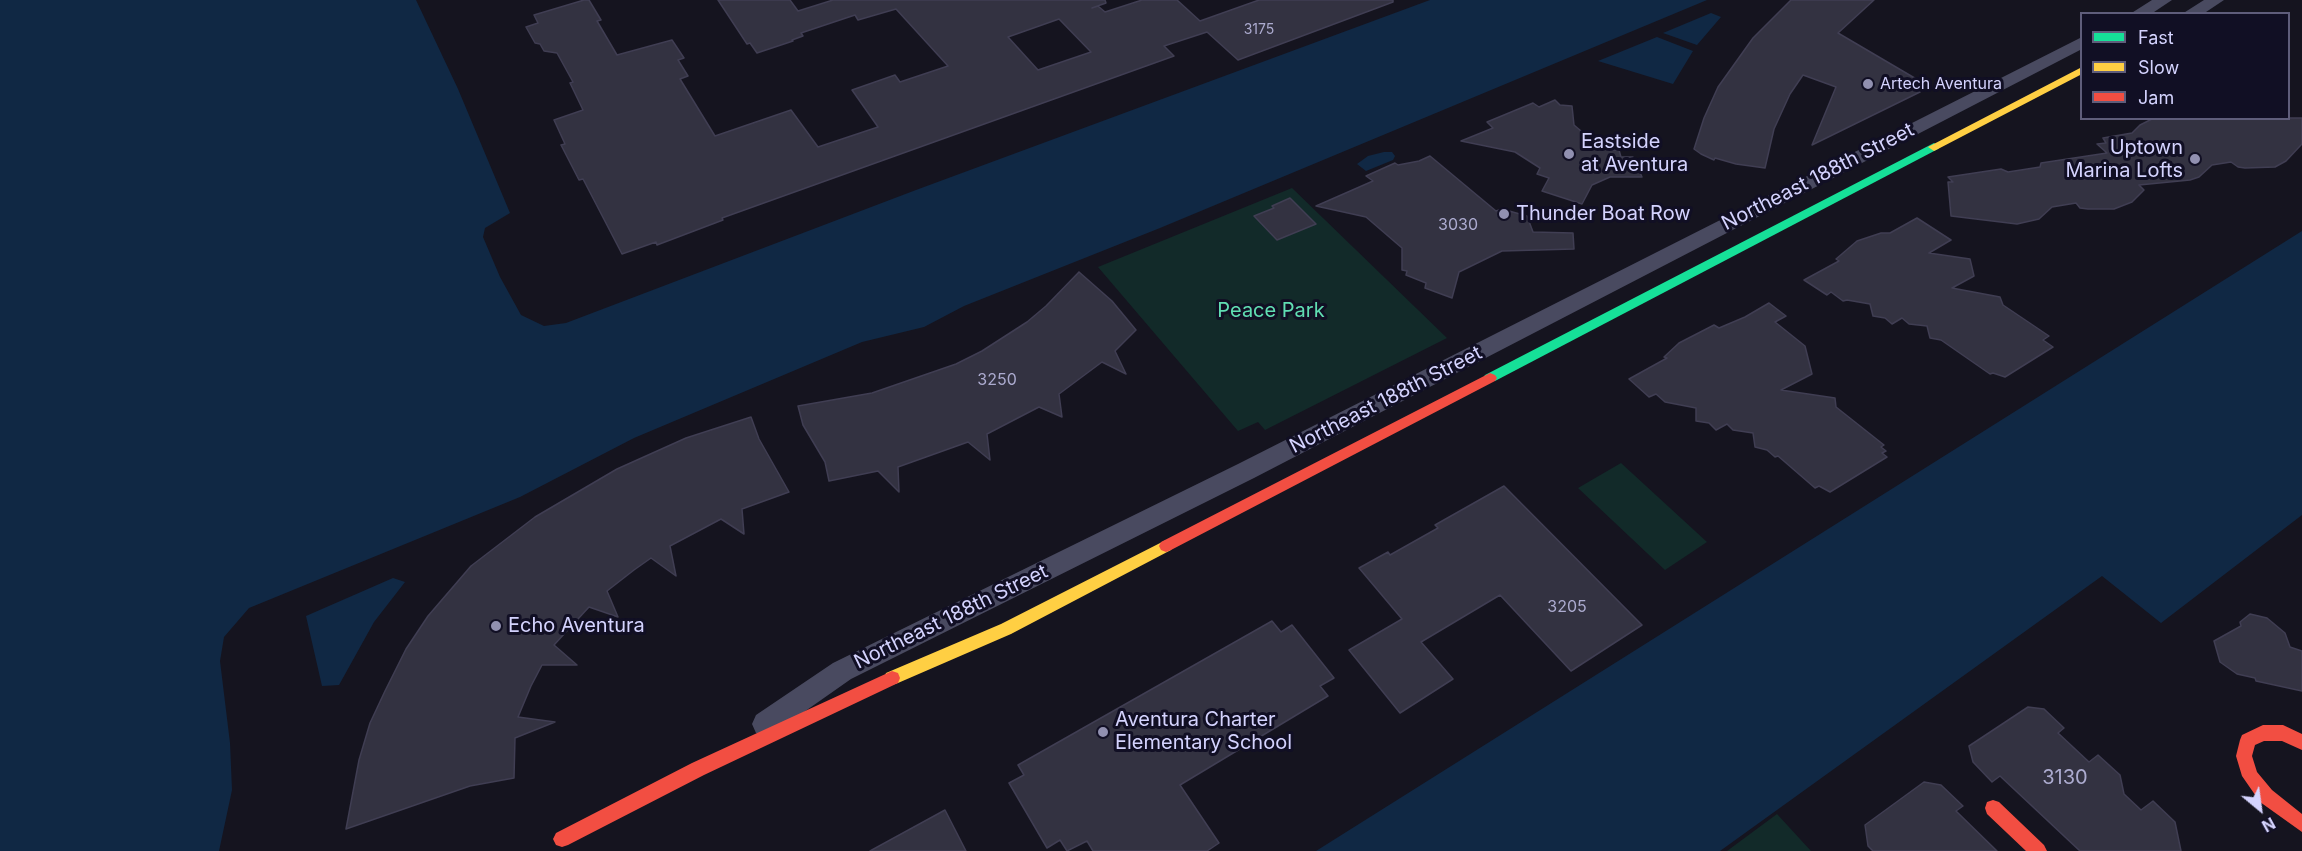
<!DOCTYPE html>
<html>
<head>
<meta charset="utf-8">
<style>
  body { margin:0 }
  #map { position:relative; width:2302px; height:851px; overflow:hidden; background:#15141f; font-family:Inter,sans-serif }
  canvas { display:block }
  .legend { position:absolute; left:2080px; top:12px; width:210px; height:108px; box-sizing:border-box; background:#110f24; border:2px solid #5f5d7b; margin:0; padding:8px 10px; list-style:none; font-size:18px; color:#d4d3fe }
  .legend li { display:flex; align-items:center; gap:12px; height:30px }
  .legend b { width:30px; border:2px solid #5f5d7b }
  .north { position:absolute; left:2230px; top:779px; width:60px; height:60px; -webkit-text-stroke:4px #110f24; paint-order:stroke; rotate:151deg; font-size:16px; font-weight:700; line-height:24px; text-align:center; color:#d4d3fe }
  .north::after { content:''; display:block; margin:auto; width:21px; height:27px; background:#d4d3fe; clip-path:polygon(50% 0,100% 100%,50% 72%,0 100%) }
</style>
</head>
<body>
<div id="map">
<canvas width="2302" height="851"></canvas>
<ul class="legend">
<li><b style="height:8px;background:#16e098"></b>Fast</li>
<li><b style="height:8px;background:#ffcf43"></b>Slow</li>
<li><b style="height:8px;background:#f24e42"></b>Jam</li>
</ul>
<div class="north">N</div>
</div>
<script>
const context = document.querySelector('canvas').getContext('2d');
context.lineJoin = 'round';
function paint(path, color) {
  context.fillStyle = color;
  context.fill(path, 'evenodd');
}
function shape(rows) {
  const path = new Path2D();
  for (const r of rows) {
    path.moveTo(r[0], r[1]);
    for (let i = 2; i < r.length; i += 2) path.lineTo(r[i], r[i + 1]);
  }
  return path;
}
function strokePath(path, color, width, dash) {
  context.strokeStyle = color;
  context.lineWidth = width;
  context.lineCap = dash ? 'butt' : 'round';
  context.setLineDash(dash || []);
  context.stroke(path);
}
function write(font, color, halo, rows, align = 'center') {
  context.font = font + ' Inter,sans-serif';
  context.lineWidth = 6;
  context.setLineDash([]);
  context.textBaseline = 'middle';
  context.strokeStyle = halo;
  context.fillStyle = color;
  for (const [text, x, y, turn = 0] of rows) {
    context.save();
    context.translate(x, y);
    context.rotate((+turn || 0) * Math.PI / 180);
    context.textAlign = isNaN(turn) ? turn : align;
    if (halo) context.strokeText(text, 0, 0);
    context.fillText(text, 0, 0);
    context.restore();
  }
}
const green = shape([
  [1292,188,1447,338,1265,430,1258,422,1238,431,1098,267],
  [1621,463,1707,542,1665,570,1578,488],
  [1777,814,1811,851,1727,851]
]);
const water = shape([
  [0,0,416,0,458,89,510,213,485,228,483,237,500,277,521,315,544,326,566,323,916,190,1430,0,1707,0,1160,228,964,306,924,327,862,342,634,438,520,497,249,608,224,637,220,661,230,743,232,790,219,851,0,851],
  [1711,13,1721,17,1697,45,1663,33],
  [1657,37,1693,51,1673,84,1598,61],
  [1384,152,1392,152,1395,156,1393,160,1366,171,1357,164,1368,156],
  [2302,231,2302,515,2161,623,2102,576,1720,851,1316,851],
  [393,578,405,582,374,622,339,685,322,686,306,616]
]);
const building = shape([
  [584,0,589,0,601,20,597,21,617,55,672,40,684,58,678,60,688,76,680,79,715,136,791,110,818,147,878,127,852,90,895,75,900,82,948,66,896,9,858,20,855,15,801,33,803,36,792,40,793,41,757,53,750,43,747,44,718,0,790,0,798,11,833,0,1105,0,1106,3,1092,8,1098,6,1105,12,1142,0,1177,0,1200,21,1259,0,1393,0,1393,2,1238,60,1207,32,1164,46,1174,56,722,218,723,220,657,245,656,242,622,254,583,179,579,180,561,145,565,144,554,120,583,110,570,83,573,82,557,53,544,51,540,44,535,43,526,27,538,23,534,15,584,0],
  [1059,19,1091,52,1038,70,1008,37,1059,19],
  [1791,0,1874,0,1838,33,1918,80,1909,85,1920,92,1812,145,1836,87,1803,75,1790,94,1774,129,1765,168,1736,164,1715,158,1714,160,1701,154,1694,149,1704,118,1718,87,1753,38,1791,0],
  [1555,100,1560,105,1572,106,1574,125,1595,143,1605,144,1607,150,1619,150,1621,157,1633,157,1642,177,1610,177,1592,185,1582,204,1542,191,1549,178,1537,174,1540,168,1515,152,1461,141,1493,128,1487,122,1533,103,1539,107,1555,100],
  [2154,118,2302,118,2302,144,2286,161,2275,167,2245,168,2238,167,2231,162,2212,165,2199,177,2190,180,2139,185,2144,190,2132,202,2114,209,2088,209,2080,208,2076,203,2052,207,2039,219,2017,224,1951,216,1948,182,1953,182,1948,177,2001,169,2008,172,2040,167,2041,163,2107,153,2097,144,2106,143,2103,138,2132,133,2140,125,2154,118],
  [1430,156,1496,211,1502,209,1527,216,1533,232,1573,233,1574,249,1502,251,1459,272,1452,298,1425,288,1426,283,1406,275,1407,271,1402,270,1402,248,1366,217,1316,206,1373,181,1366,176,1395,163,1398,165,1419,161,1430,156],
  [1290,198,1316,224,1277,240,1254,216,1274,208,1272,206,1290,198],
  [1917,218,1951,240,1929,253,1970,259,1974,276,1952,288,2000,297,2003,305,2049,336,2043,340,2053,347,2005,377,1993,373,1990,374,1941,340,1930,338,1927,326,1909,324,1902,318,1892,324,1885,318,1873,316,1870,304,1847,300,1843,301,1831,292,1827,295,1804,280,1839,261,1836,259,1857,241,1881,233,1890,233,1917,218],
  [1079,272,1112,301,1136,330,1115,351,1126,374,1102,362,1059,394,1062,417,1039,407,987,434,990,460,968,442,898,467,899,492,878,471,829,481,825,462,803,425,798,406,872,393,956,364,982,351,1027,322,1046,306,1079,272],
  [1769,303,1786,316,1775,322,1805,346,1812,374,1781,390,1835,398,1836,407,1884,445,1881,447,1886,451,1882,453,1887,457,1830,492,1819,486,1815,488,1778,456,1775,457,1767,450,1755,447,1753,433,1733,430,1727,424,1716,430,1709,423,1696,421,1696,408,1665,402,1656,394,1649,397,1629,379,1667,358,1664,357,1679,343,1714,325,1719,328,1745,317,1769,303],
  [751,417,759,439,789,492,742,509,744,534,721,519,670,546,676,576,651,558,634,570,607,591,618,617,589,607,554,645,577,665,542,665,531,686,518,717,555,722,515,738,514,778,470,786,346,829,359,760,370,723,385,691,406,649,428,616,471,566,535,517,617,469,686,438,751,417],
  [1504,486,1642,625,1571,671,1500,595,1421,642,1453,679,1400,713,1349,650,1402,619,1359,568,1388,552,1390,555,1438,528,1435,525,1504,486],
  [2250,614,2267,618,2285,633,2290,647,2302,651,2302,691,2256,681,2255,678,2237,674,2220,662,2214,641,2241,626,2240,622,2250,614],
  [1272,621,1281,632,1292,625,1334,678,1320,686,1328,696,1180,785,1219,843,1207,851,1093,851,1087,841,1067,851,1060,840,1047,848,1009,783,1024,775,1018,765,1272,621],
  [2028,707,2044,709,2064,728,2058,733,2089,762,2098,755,2120,775,2124,794,2141,810,2153,801,2175,822,2181,851,2080,851,2000,776,1992,782,1973,762,1969,746,2028,707],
  [1924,782,1941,785,1963,806,1956,811,1997,851,1873,851,1868,846,1865,825,1924,782],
  [945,810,966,851,870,851,945,810]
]);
const street = shape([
  [2152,0,2172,0,2151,14,2130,14,2152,0],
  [2204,0,2224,0,2203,14,2182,14,2204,0],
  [2082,37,2082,49,1254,478,851,679,774,733,765,736,756,733,752,724,756,715,833,663,1238,464,2082,37]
]);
const fast = shape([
  [1934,143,1940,147,1938,149,1495,381,1485,381,1483,378,1485,375,1934,143]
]);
const slow = shape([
  [2082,67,2082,74,1938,149,1934,151,1928,147,2082,67],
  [1166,540,1171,542,1173,546,1171,550,1011,634,898,683,892,685,886,683,884,678,886,673,1001,624,1166,540]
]);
const jam = shape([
  [1490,373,1495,375,1497,378,1495,381,1171,550,1166,552,1161,550,1159,546,1161,542,1490,373],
  [892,671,898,673,900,678,898,683,704,775,568,845,562,847,556,845,553,839,556,833,692,763,892,671],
  [2263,725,2283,725,2302,734,2302,750,2282,741,2264,741,2255,745,2252,756,2257,772,2272,790,2302,814,2302,832,2260,802,2242,776,2236,756,2240,740,2242,735,2263,725],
  [1993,800,1999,802,2044,845,2047,851,2026,851,1987,814,1985,808,1987,802,1993,800]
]);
const markers = [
  [1868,84,6,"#9190b0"],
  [1569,154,6,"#9190b0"],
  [2195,159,6,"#9190b0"],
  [1504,214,6,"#9190b0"],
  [496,626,6,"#9190b0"],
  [1103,732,6,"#9190b0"]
];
const farNumbernames = [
  ["3175",1259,30]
];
const farPoinames = [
  ["Artech Aventura",1880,84]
];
const numberNames = [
  ["3030",1458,225],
  ["3250",997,380],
  ["3205",1567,607]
];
const poiNames = [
  ["Eastside",1581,142],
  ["at Aventura",1581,165],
  ["Uptown",2183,148,"right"],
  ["Marina Lofts",2183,171,"right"],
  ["Thunder Boat Row",1516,214],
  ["Echo Aventura",508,626],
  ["Aventura Charter",1115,720],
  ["Elementary School",1115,743]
];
const streetNames = [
  ["Northeast 188th Street",1818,177,-27],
  ["Northeast 188th Street",1386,400,-27],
  ["Northeast 188th Street",951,617,-26]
];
const parkNames = [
  ["Peace Park",1271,311]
];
const nearNumbernames = [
  ["3130",2065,778]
];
paint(green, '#122a29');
paint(water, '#102844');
paint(building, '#333241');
strokePath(building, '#403e53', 1.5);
paint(street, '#494a60');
paint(fast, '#16e098');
paint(slow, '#ffcf43');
paint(jam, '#f24e42');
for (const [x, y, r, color] of markers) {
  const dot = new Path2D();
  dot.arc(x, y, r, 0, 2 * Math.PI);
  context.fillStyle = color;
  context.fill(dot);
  strokePath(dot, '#110f24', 2);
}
write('14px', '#acabcf', null, farNumbernames);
write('16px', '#d4d3fe', '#110f24', farPoinames, 'left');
write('16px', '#acabcf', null, numberNames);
write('20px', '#d4d3fe', '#110f24', poiNames, 'left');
write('20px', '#d4d3fe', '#110f24', streetNames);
write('20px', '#60ddb2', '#110f24', parkNames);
write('20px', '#acabcf', null, nearNumbernames);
</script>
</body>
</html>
